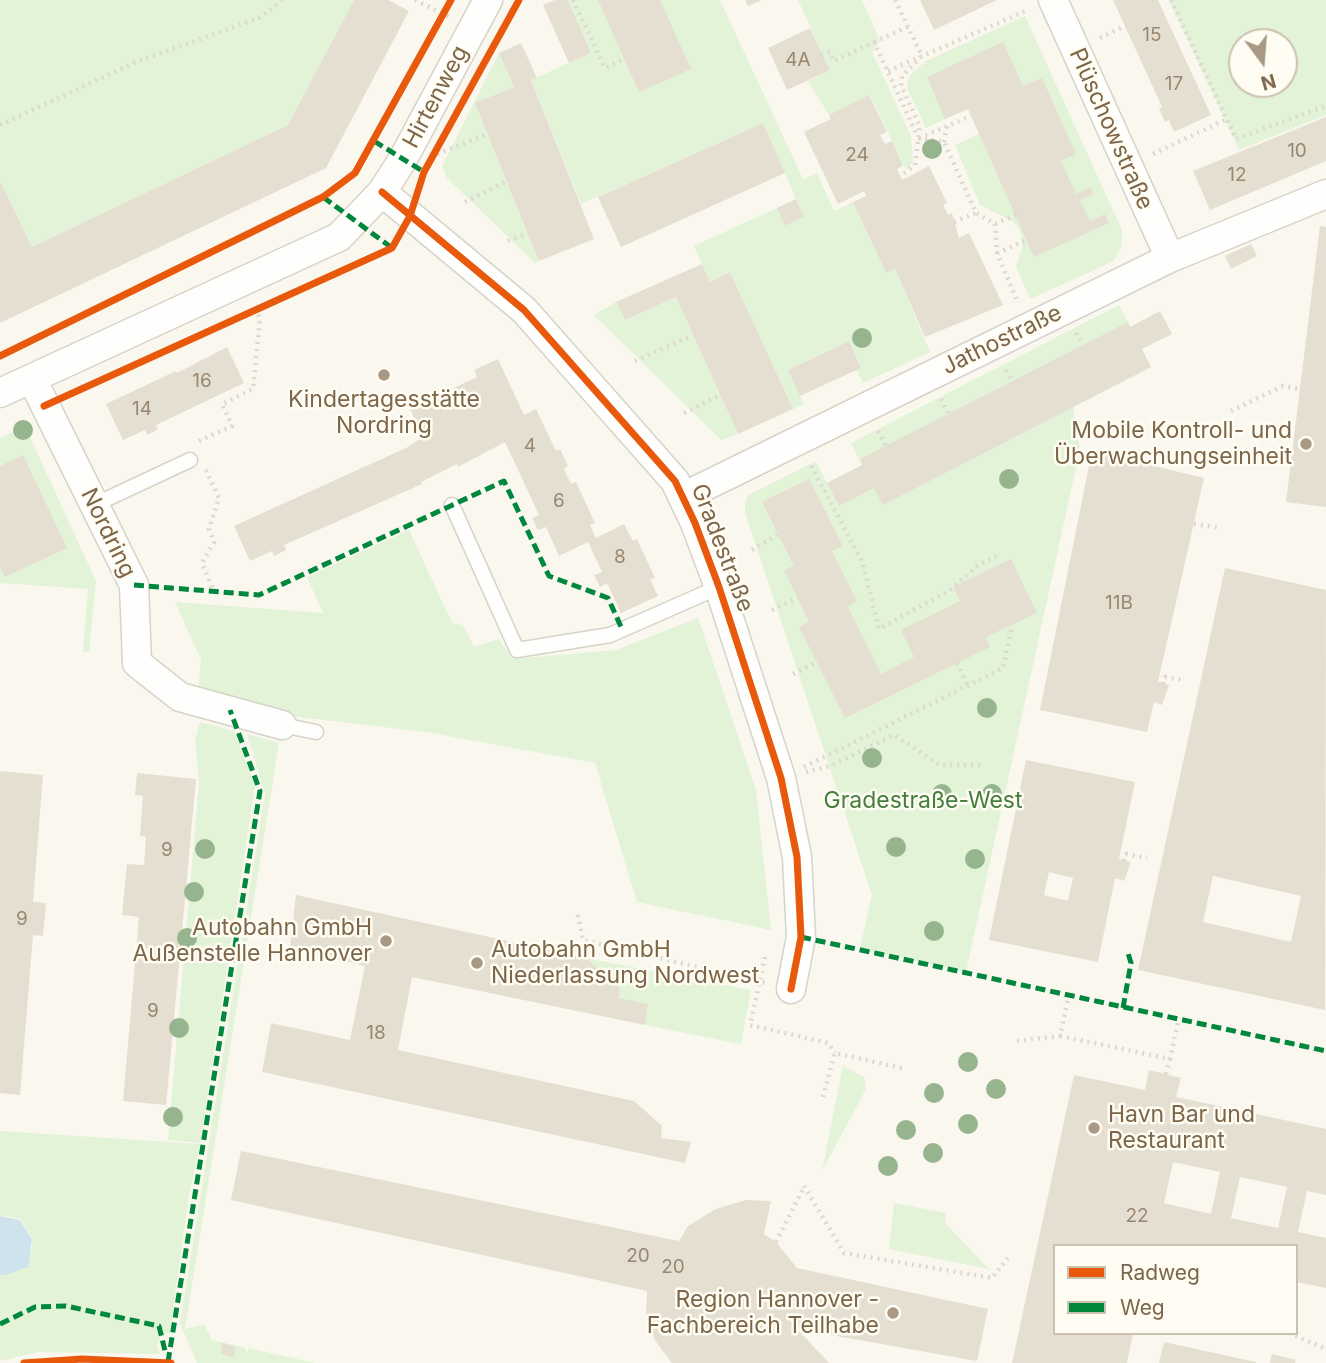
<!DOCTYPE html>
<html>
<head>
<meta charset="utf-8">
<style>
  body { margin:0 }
  #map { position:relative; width:1326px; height:1363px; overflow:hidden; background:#faf7ef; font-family:Inter,sans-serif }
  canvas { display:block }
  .legend { position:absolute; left:1053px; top:1244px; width:245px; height:91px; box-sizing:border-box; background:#fffdf3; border:2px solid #cbc1af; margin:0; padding:9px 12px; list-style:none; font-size:21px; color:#7d664a }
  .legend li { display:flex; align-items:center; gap:14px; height:35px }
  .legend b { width:35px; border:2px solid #cbc1af }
  .north { position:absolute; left:1228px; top:28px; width:70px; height:70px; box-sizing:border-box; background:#fffdf3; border:2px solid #cbc1af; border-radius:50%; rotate:164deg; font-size:19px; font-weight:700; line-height:28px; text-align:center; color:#7d664a }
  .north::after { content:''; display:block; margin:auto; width:24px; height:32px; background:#a99984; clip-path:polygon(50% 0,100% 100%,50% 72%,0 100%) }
</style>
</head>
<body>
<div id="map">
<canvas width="1326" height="1363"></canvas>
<ul class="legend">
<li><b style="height:9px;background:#e8590c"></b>Radweg</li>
<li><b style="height:9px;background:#00873e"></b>Weg</li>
</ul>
<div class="north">N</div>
</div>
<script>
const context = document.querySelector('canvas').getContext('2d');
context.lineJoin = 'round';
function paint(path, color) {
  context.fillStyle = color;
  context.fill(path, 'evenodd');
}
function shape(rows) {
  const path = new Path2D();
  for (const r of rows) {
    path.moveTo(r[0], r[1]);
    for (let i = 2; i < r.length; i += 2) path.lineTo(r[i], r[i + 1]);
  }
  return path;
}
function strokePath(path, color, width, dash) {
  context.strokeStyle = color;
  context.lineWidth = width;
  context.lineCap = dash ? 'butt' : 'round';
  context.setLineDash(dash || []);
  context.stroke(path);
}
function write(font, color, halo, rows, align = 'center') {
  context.font = font + ' Inter,sans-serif';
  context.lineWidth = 5;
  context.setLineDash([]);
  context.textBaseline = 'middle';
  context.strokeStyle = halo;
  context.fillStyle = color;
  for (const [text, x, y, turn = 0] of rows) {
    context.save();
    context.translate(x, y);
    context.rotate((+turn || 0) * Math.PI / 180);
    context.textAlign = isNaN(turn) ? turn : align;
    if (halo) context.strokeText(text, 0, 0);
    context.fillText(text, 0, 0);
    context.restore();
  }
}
const green = shape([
  [0,0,354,0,288,125,32,247,0,181],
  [568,0,720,0,803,179,817,173,834,211,853,202,886,273,895,269,930,352,863,383,856,370,861,367,848,341,788,370,804,404,793,409,730,272,710,282,694,246,777,208,785,226,804,217,763,123,581,204,531,80,591,53],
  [798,0,862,0,880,41,872,52,911,136,913,162,906,170,870,95,829,115,808,81,830,70],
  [1169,0,1326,0,1326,115,1239,150],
  [1242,42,1284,42,1284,84,1242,84],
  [1025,16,1122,230,1122,245,1114,261,1030,299,1016,266,1022,249,1021,233,1014,222,980,205,955,145,979,134,968,109,926,128,907,88,909,76,926,61],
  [499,53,514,87,476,103,539,261,535,263,447,178,442,166],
  [676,297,738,434,721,440,594,315,616,302,625,320],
  [1119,305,1151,367,1073,407,1080,449,966,972,860,949,872,895,745,513,745,502,748,495,816,461,827,483,862,465,851,443],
  [25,426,96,581,89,652,83,652,88,589,0,583,0,438],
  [409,530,452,623,463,625,474,647,499,639,512,659,616,650,698,618,756,790,771,930,637,902,595,763,426,732,289,716,198,693,201,660,175,602,323,613,307,577],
  [200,722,234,731,255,786,200,1143,168,1140,199,783,195,740],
  [247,734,279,743,185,1329,204,1324,212,1340,246,1348,248,1355,248,1348,315,1363,197,1363,180,1323,265,794],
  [586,958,751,990,741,1044,645,1025,648,1004,619,998,619,986],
  [843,1066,864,1077,866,1089,822,1171],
  [0,1131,200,1144,189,1195,170,1332,161,1336,157,1345,160,1354,38,1352,0,1361,0,1275,29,1267,33,1239,21,1219,0,1215],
  [894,1203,946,1213,945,1223,989,1269,889,1249]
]);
const water = shape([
  [0,1216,20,1220,32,1239,29,1267,4,1275,0,1275]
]);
const building = shape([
  [354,0,388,0,409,11,326,168,0,323,0,181,32,247,288,125],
  [555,0,568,0,591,53,569,63,543,5],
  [598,0,660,0,691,69,639,92],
  [745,0,762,0,748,6],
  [920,0,997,0,934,30],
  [1113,0,1158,0,1211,115,1174,132,1169,120,1165,122,1159,109,1162,107],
  [810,28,830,70,787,90,768,48],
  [1003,42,1023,86,1042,78,1076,154,1061,161,1076,194,1091,187,1094,194,1080,200,1090,221,1105,214,1109,223,1034,257,968,109,945,119,927,77],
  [521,43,537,78,531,80,594,239,539,261,475,103,514,87,499,53],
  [869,95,887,132,880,135,885,144,892,141,903,166,897,169,902,180,929,166,947,203,943,205,948,215,952,213,959,238,969,233,1003,305,925,337,895,269,886,273,853,202,866,196,864,191,838,204,804,132,831,119,829,115],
  [1326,117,1326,161,1210,210,1193,171],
  [763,123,785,173,621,247,598,197],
  [796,199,804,217,785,226,777,208],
  [1320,226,1326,227,1326,507,1286,502],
  [1251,244,1257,256,1231,269,1225,256],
  [702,264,710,282,730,272,793,409,738,434,676,297,625,320,616,302],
  [1160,311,1172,334,1142,349,1151,367,883,505,874,488,839,506,827,483,862,465,860,459,1128,322,1130,327],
  [849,341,861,368,800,396,788,370],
  [227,347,244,383,156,425,158,429,153,432,147,435,145,430,123,440,106,404,176,371,177,373],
  [498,359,524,415,536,409,556,451,560,449,568,466,564,469,571,484,576,482,595,523,590,525,596,538,624,524,633,541,637,539,655,578,650,579,658,596,621,613,607,583,600,587,594,575,602,572,588,542,559,556,546,527,538,530,532,518,539,515,505,442,458,467,457,464,421,482,422,484,284,545,286,550,274,556,272,551,250,561,234,526,408,447,423,437,410,409,477,377,474,370],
  [1092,451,1204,478,1158,682,1169,685,1162,705,1154,702,1147,732,1040,710],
  [23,455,67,548,5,577,0,567,0,466],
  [809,479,843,546,832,551,857,601,848,607,881,674,914,657,901,630,960,601,953,587,1011,559,1037,613,986,637,990,647,845,718,799,627,809,622,784,570,794,566,762,502],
  [1225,568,1326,590,1325,1010,1138,970],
  [1213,876,1301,896,1291,942,1203,922],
  [1026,760,1135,782,1119,859,1131,862,1124,881,1115,878,1098,962,989,940],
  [1049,872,1073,878,1068,901,1044,895],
  [0,771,43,775,33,902,46,903,43,936,33,935,20,1095,0,1093],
  [137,773,196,779,166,1105,123,1101,139,917,122,915,127,864,144,865,146,837,140,836,143,796,135,795],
  [296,895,586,958,619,987,619,998,648,1004,645,1025,412,977,398,1050,634,1101,662,1126,661,1138,691,1142,685,1163,262,1072,271,1023,350,1040,365,966,290,947],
  [1149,1070,1181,1078,1176,1097,1326,1129,1326,1195,1307,1191,1298,1232,1326,1238,1326,1288,1296,1282,1296,1246,1055,1246,1055,1333,1133,1333,1127,1363,1012,1363,1074,1075,1145,1090],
  [1173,1162,1220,1172,1211,1214,1164,1203],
  [1240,1177,1287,1187,1278,1228,1231,1218],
  [241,1151,679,1241,688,1226,716,1209,746,1200,771,1201,764,1234,776,1242,797,1268,988,1309,977,1361,797,1329,829,1363,672,1363,656,1342,646,1318,647,1291,231,1200],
  [1164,1342,1256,1362,1256,1363,1159,1363],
  [222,1343,235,1346,234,1357,221,1354],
  [1272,1354,1296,1360,1295,1363,1270,1363]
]);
const path = shape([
  [415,0,450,17],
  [573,0,605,68,624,59],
  [895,0,922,56,902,76,901,86,920,126,915,165,900,176],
  [1171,0,1236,139,1326,106],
  [1100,38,1125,26],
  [874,42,908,27],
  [821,55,830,52,834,61,874,42,917,135],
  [888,71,1028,10],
  [0,125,136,62,259,18,282,0],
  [918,138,944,142,976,213,995,224,997,253,1018,303],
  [919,138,971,116],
  [944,142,947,126],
  [437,154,488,134],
  [1153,154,1227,119],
  [465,202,507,181],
  [954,222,976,213],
  [995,224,1016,215],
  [508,241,528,233],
  [997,253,1027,240],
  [1076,333,1082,345],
  [635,361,693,335],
  [1006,370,1012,381],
  [941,399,948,413],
  [1231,411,1283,386,1300,389],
  [684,413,720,395],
  [878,431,886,446],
  [199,441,232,426,222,404,253,389,260,319,257,311],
  [811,466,862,561,879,629,950,590,978,565,1001,554],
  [206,470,219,498,209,529,214,542,202,563,214,592],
  [1194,524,1221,528],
  [752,550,778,534],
  [772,610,798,598],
  [957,663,968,686],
  [793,674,817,662],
  [1163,684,1165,677,1182,680],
  [804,767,1003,668,1012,625],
  [806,772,830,766,894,735,940,765,980,765],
  [1124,861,1126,854,1147,858],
  [578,915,583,940,766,983],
  [765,957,750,1025,828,1043,835,1053],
  [1060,1036,1170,1059,1179,1018],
  [1017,1041,1060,1036,1069,994],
  [1166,1074,1170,1059],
  [823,1097,835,1053,902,1068],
  [804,1186,844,1253,992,1278,1008,1258],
  [776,1242,804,1187],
  [1289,1333,1326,1349]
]);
const lane = shape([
  [94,505,190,460],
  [452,505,517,650,610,635,719,587],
  [282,725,316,732]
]);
const street = shape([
  [1053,0,1170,258],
  [382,192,524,310,675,481,695,523,719,587,781,778,797,857,801,937,791,989],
  [32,379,134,585,137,663,180,697,282,725],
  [0,393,339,237,382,192,403,159,488,0],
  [683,497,1170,258,1326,194]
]);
const quiet = shape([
  [374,141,424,172],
  [323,197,392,248],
  [134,585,259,595,504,481,549,576,608,598,622,629],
  [801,937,1326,1051],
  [1123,1008,1131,963,1128,953],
  [0,1324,35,1307,66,1306,159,1326,166,1355],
  [168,1362,260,791,230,710]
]);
const cycleway = shape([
  [382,192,524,310,675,481,695,523,719,587,781,778,797,857,801,937,791,989],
  [0,356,323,197,355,173,451,0],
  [44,406,392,248,410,216,424,172,519,0],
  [24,1363,82,1359,171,1363]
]);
const trees = [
  [932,149],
  [862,338],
  [23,430],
  [1009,479],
  [987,708],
  [872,758],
  [942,794],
  [992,794],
  [896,847],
  [205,849],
  [975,859],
  [194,892],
  [934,931],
  [187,938],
  [179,1028],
  [968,1062],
  [996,1089],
  [934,1093],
  [173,1117],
  [968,1124],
  [906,1130],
  [933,1153],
  [888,1166]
];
const markers = [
  [384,375,7,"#a99984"],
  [1306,444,7,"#a99984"],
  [386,941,7,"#a99984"],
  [477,963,7,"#a99984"],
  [1094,1128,7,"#a99984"],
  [893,1313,7,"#a99984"]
];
const numberNames = [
  ["15",1152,35],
  ["4A",798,60],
  ["17",1174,84],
  ["10",1297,151],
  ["24",857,155],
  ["12",1237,175],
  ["16",202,381],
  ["14",142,409],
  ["4",530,446],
  ["6",559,501],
  ["8",620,557],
  ["11B",1119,603],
  ["9",167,850],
  ["9",22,919],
  ["9",153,1011],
  ["18",376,1033],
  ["22",1137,1216],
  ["20",638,1256],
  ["20",673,1267]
];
const streetNames = [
  ["Hirtenweg",436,97,-62],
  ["Plüschowstraße",1111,129,66],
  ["Jathostraße",1002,340,-26],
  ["Nordring",108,533,64],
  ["Gradestraße",722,548,69]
];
const poiNames = [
  ["Kindertagesstätte",384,400,"center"],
  ["Nordring",384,426,"center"],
  ["Mobile Kontroll- und",1292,431],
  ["Überwachungseinheit",1292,457],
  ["Autobahn GmbH",372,928],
  ["Außenstelle Hannover",372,954],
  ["Autobahn GmbH",491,950,"left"],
  ["Niederlassung Nordwest",491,976,"left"],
  ["Havn Bar und",1108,1115,"left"],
  ["Restaurant",1108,1141,"left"],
  ["Region Hannover -",879,1300],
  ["Fachbereich Teilhabe",879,1326]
];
const parkNames = [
  ["Gradestraße-West",923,801]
];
paint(green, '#e2f3d8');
paint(water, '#cfe3ec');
paint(building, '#e5dfd2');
strokePath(lane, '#d7d3c9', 17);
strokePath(street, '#d7d3c9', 31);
strokePath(path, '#ddd7ce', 4.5, [2, 5]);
strokePath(lane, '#fefefd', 14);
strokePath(street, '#fefefd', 28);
strokePath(quiet, '#00873e', 5, [10, 5]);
strokePath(cycleway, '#e8590c', 7);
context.fillStyle = '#96b48d';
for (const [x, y] of trees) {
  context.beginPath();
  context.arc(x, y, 10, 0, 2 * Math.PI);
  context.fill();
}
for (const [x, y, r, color] of markers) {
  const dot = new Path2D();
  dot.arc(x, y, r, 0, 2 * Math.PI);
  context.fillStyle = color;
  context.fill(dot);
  strokePath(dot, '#fffdf3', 2.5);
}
write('19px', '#99876f', null, numberNames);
write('23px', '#7d664a', '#fffdf3', streetNames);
write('23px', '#7d664a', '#fffdf3', poiNames, 'right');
write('23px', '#447e3d', '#fffdf3', parkNames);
</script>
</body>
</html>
